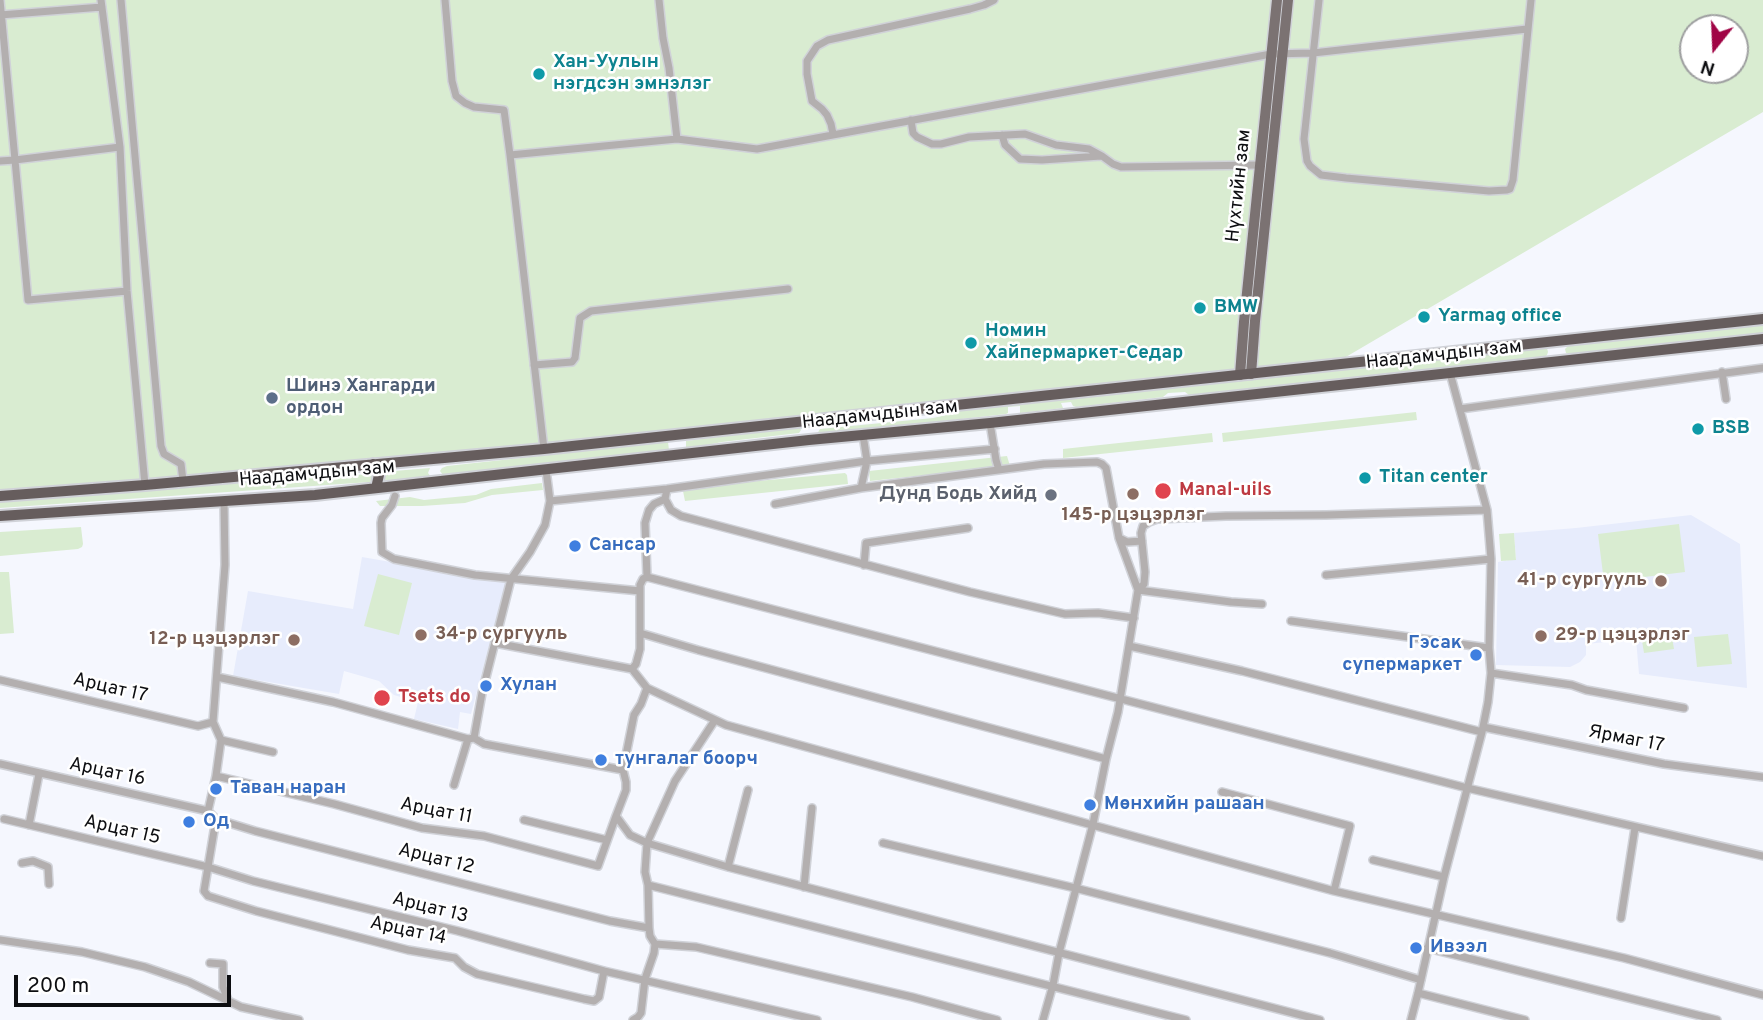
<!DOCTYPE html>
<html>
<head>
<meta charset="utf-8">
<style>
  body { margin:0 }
  #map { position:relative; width:1763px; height:1020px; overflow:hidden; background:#f5f7fe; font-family:Overpass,sans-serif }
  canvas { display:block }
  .north { position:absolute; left:1679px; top:14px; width:70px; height:70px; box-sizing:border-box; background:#fff; border:2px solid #9e9fa0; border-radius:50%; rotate:198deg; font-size:19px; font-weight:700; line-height:28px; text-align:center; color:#0d0e11 }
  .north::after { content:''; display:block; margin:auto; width:24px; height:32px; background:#a00445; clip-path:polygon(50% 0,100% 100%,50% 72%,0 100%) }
  .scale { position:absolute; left:14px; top:975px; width:217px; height:32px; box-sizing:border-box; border:4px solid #0d0e11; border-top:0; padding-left:9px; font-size:21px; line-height:24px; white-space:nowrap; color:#0d0e11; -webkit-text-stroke:5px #fff; paint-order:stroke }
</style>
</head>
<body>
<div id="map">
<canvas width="1763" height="1020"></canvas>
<div class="north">N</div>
<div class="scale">200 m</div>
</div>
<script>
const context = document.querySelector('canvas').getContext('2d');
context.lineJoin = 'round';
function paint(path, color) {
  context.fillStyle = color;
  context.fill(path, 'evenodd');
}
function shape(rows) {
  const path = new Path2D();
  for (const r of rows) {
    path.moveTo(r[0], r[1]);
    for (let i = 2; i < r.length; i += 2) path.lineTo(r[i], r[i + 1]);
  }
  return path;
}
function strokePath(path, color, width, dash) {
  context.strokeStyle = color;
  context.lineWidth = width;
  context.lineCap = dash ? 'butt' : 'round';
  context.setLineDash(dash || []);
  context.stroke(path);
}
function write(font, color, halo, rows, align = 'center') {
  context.font = font + ' Overpass,sans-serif';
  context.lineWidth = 5;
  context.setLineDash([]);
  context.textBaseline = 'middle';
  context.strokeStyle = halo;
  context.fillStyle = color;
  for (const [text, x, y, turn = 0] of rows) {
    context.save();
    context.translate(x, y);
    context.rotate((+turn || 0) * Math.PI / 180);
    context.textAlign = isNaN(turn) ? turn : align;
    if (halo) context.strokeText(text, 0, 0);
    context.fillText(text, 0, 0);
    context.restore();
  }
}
const built = shape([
  [1691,515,1740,544,1747,688,1639,674,1636,639,1586,644,1586,655,1580,662,1570,667,1496,665,1498,562,1516,559,1514,533,1576,528],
  [362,557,506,582,471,714,460,712,458,729,414,719,418,702,394,695,379,681,344,671,339,694,233,676,248,591,353,609]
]);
const green = shape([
  [0,0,1763,0,1763,112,1322,371,1544,347,1547,348,1548,352,1547,355,1544,358,1189,395,1185,392,1168,393,1163,397,1076,407,1073,406,1071,402,1061,403,1063,408,1020,413,1020,406,1008,407,1008,413,1006,414,819,435,817,434,820,429,933,418,960,412,0,495],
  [1693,28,1735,28,1735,70,1693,70],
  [1763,325,1763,333,1570,354,1566,353,1565,349,1569,345],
  [1416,412,1417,420,1223,442,1222,433],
  [799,427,801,430,799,433,722,442,686,449,686,441],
  [1212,433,1213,442,1063,458,1063,449],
  [668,442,669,450,448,475,443,475,440,471,442,468,447,466],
  [1007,456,1010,466,870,481,869,471],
  [430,468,428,473,431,477,383,481,384,476,382,472],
  [845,473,847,475,848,484,685,501,683,491,747,482],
  [370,474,373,477,370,482,0,508,0,500],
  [542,483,543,490,492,495,465,503,422,506,380,506,376,501,410,497,424,500,476,495,491,489],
  [1679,524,1685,572,1604,582,1598,534],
  [81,527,83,544,82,547,78,549,0,556,0,532],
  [1514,533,1516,560,1501,561,1499,534],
  [0,572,9,572,14,633,0,634],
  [378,574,412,583,399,635,364,626],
  [1671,631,1674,649,1644,653,1641,635],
  [1728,634,1732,664,1697,667,1694,637]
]);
const minor = shape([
  [101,0,120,147,127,291,145,485],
  [121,0,161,446,164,454,181,464,183,481],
  [445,0,452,81,456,96,465,103,474,107,504,110,510,155],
  [659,0,663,38,669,68,677,139],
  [1319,0,1304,139,1307,161,1310,166,1321,175,1346,178,1489,191,1507,190,1510,189,1513,180,1531,0],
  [0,15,102,7],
  [911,120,913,133,917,137,932,144,941,144,969,137,1025,134,1056,145,1089,149,1102,156,1113,164,1121,167,1260,165],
  [833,134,831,124,827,115,822,109,812,101,807,74,807,61,817,46,828,40,970,9,984,5,994,0],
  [1002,135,1005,145,1020,159,1042,160,1101,156],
  [120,147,15,160,28,300,127,291],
  [0,161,15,160,0,0],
  [534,365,572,362,575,358,580,318,591,311,788,289],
  [1722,372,1726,399],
  [1460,409,1763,368],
  [990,423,996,460,999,470],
  [544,449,510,155,677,139,757,149,1271,54,1313,53,1527,29],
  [861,488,867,461,863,435],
  [667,489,665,499,671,510,681,516,970,592,1065,614,1098,613,1134,618],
  [395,496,392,505,382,518,381,523,382,552,394,559,475,575,640,591],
  [224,501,225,565,213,722,221,740,216,776,208,811,216,819,204,891,208,896,256,911,408,950,455,958,464,967,477,974,584,999,594,1001,599,997,604,971],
  [550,501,667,489,867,461,995,449],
  [775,504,861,488,1044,464,1097,462,1102,464,1106,468,1119,538,1138,590,1118,712,1106,759,1093,824,1059,953,1053,985,1043,1020],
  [1119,538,1127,542,1142,541],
  [864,565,866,543,968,528],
  [1326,575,1491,559],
  [647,577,1467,788,1763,856],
  [1262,604,1231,602,1138,590,1144,584,1145,572,1141,533,1143,526,1149,522,1157,519,1226,516,1326,515,1487,510],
  [1291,621,1489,648],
  [640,633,698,650,1106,759],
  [495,643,632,669,647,688,726,725,1334,891,1624,958,1763,995],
  [1129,646,1242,671,1482,732],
  [632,669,636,664,640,649,640,585,643,579,647,577,645,523,649,510,654,504,665,499],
  [1491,673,1572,685,1586,690,1684,708],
  [217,677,333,702,468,739,474,738,484,744,623,770,626,782,626,790,616,816,630,835,647,843,645,872,648,885,649,928,650,936,655,944,654,953,645,979,641,1013,638,1017,633,1020],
  [0,680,198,726,213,722],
  [715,720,675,781,647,843,728,867,1320,1020],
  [1483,727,1664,764,1763,777],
  [474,738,482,693,511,579,530,552,545,525,550,501,546,470],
  [221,740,273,752],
  [0,764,208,811],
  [623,770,634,715,641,704,647,688],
  [216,776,334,804,422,828,484,836,598,866,616,816],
  [454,785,468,739],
  [1222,792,1350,826,1334,891],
  [4,819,208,867,253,881,458,931,604,971,817,1020],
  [216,819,255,831,610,921,649,928],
  [524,820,607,840],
  [29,825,39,774],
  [883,843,1075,888,1330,953,1421,980],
  [1373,860,1444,877],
  [22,863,33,861,48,867,49,884],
  [728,867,748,790],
  [648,885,1186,1020],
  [804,887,812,808],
  [1621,918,1635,828],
  [0,940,82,952,145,967,189,982,241,1007,299,1020],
  [655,944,696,947,912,997,997,1020],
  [1427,948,1717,1020],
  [210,963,223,964,223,987,228,1000],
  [1418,993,1525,1020],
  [1411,1020,1418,993,1444,877,1482,732,1488,702,1491,673,1489,648,1491,559,1487,510,1450,373]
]);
const major = shape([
  [1251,374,1255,321,1288,0],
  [1240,375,1244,322,1277,0]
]);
const highway = shape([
  [373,464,379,475,376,488],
  [0,496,145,485,544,449,1763,319],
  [0,516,315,495,809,440,990,423,1763,339]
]);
const markers = [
  [539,74,7,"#0f9aa8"],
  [1200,308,7,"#0f9aa8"],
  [1424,317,7,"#0f9aa8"],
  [971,343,7,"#0f9aa8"],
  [272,398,7,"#5c6f8a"],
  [1698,429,7,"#0f9aa8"],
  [1365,478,7,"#0f9aa8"],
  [1163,491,9,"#e0444e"],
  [1133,494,7,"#8d6e63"],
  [1051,495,7,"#6b7280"],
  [575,546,7,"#3f7fe0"],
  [1661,581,7,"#8d6e63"],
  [421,635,7,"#8d6e63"],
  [1541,636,7,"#8d6e63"],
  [294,640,7,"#8d6e63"],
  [1476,655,7,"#3f7fe0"],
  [486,686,7,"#3f7fe0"],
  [382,698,9,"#e0444e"],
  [601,760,7,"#3f7fe0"],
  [216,789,7,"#3f7fe0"],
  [1090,805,7,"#3f7fe0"],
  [189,822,7,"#3f7fe0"],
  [1416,948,7,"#3f7fe0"]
];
const cultureNames = [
  ["Хан-Уулын",553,63],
  ["нэгдсэн эмнэлэг",553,85],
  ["BMW",1214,308],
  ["Yarmag office",1438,317],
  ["Номин",985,332],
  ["Хайпермаркет-Седар",985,354],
  ["BSB",1712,429],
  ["Titan center",1379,478]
];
const streetNames = [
  ["Нүхтийн зам",1240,186,-84],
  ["Наадамчдын зам",1444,356,-6],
  ["Наадамчдын зам",880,416,-6],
  ["Наадамчдын зам",317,475,-5],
  ["Арцат 17",110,689,13],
  ["Ярмаг 17",1626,740,11],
  ["Арцат 16",107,773,12],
  ["Арцат 11",436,812,11],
  ["Арцат 15",122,831,13],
  ["Арцат 12",436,860,14],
  ["Арцат 13",430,909,14],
  ["Арцат 14",408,932,12]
];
const serviceNames = [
  ["Шинэ Хангарди",286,387],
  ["ордон",286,409]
];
const healthNames = [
  ["Manal-uils",1179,491],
  ["Tsets do",398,698]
];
const worshipNames = [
  ["Дунд Бодь Хийд",1037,495]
];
const educationNames = [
  ["145-р цэцэрлэг",1133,516,"center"],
  ["41-р сургууль",1647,581],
  ["34-р сургууль",435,635,"left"],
  ["29-р цэцэрлэг",1555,636,"left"],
  ["12-р цэцэрлэг",280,640]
];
const shopNames = [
  ["Сансар",589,546],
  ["Гэсак",1462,644,"right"],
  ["супермаркет",1462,666,"right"],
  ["Хулан",500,686],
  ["тунгалаг боорч",615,760],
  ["Таван наран",230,789],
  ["Мөнхийн рашаан",1104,805],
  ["Од",203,822],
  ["Ивээл",1430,948]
];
paint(built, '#e7ecfc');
paint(green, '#d9ecd1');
strokePath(minor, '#d0d2d8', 10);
strokePath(major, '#d0d2d8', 13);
strokePath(highway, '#d0d2d8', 14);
strokePath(minor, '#b3afaf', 7);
strokePath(major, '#7b7272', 10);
strokePath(highway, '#665d5d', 10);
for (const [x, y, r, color] of markers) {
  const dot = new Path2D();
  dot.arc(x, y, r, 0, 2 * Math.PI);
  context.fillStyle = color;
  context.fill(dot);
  strokePath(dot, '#fff', 2.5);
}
write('bold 19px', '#0d838f', '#fff', cultureNames, 'left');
write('19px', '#0d0e11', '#fff', streetNames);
write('bold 19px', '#4e5e75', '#fff', serviceNames, 'left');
write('bold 19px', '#be3a42', '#fff', healthNames, 'left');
write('bold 19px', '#5b616d', '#fff', worshipNames, 'right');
write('bold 19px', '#785e54', '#fff', educationNames, 'right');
write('bold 19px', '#366cbe', '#fff', shopNames, 'left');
</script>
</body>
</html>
